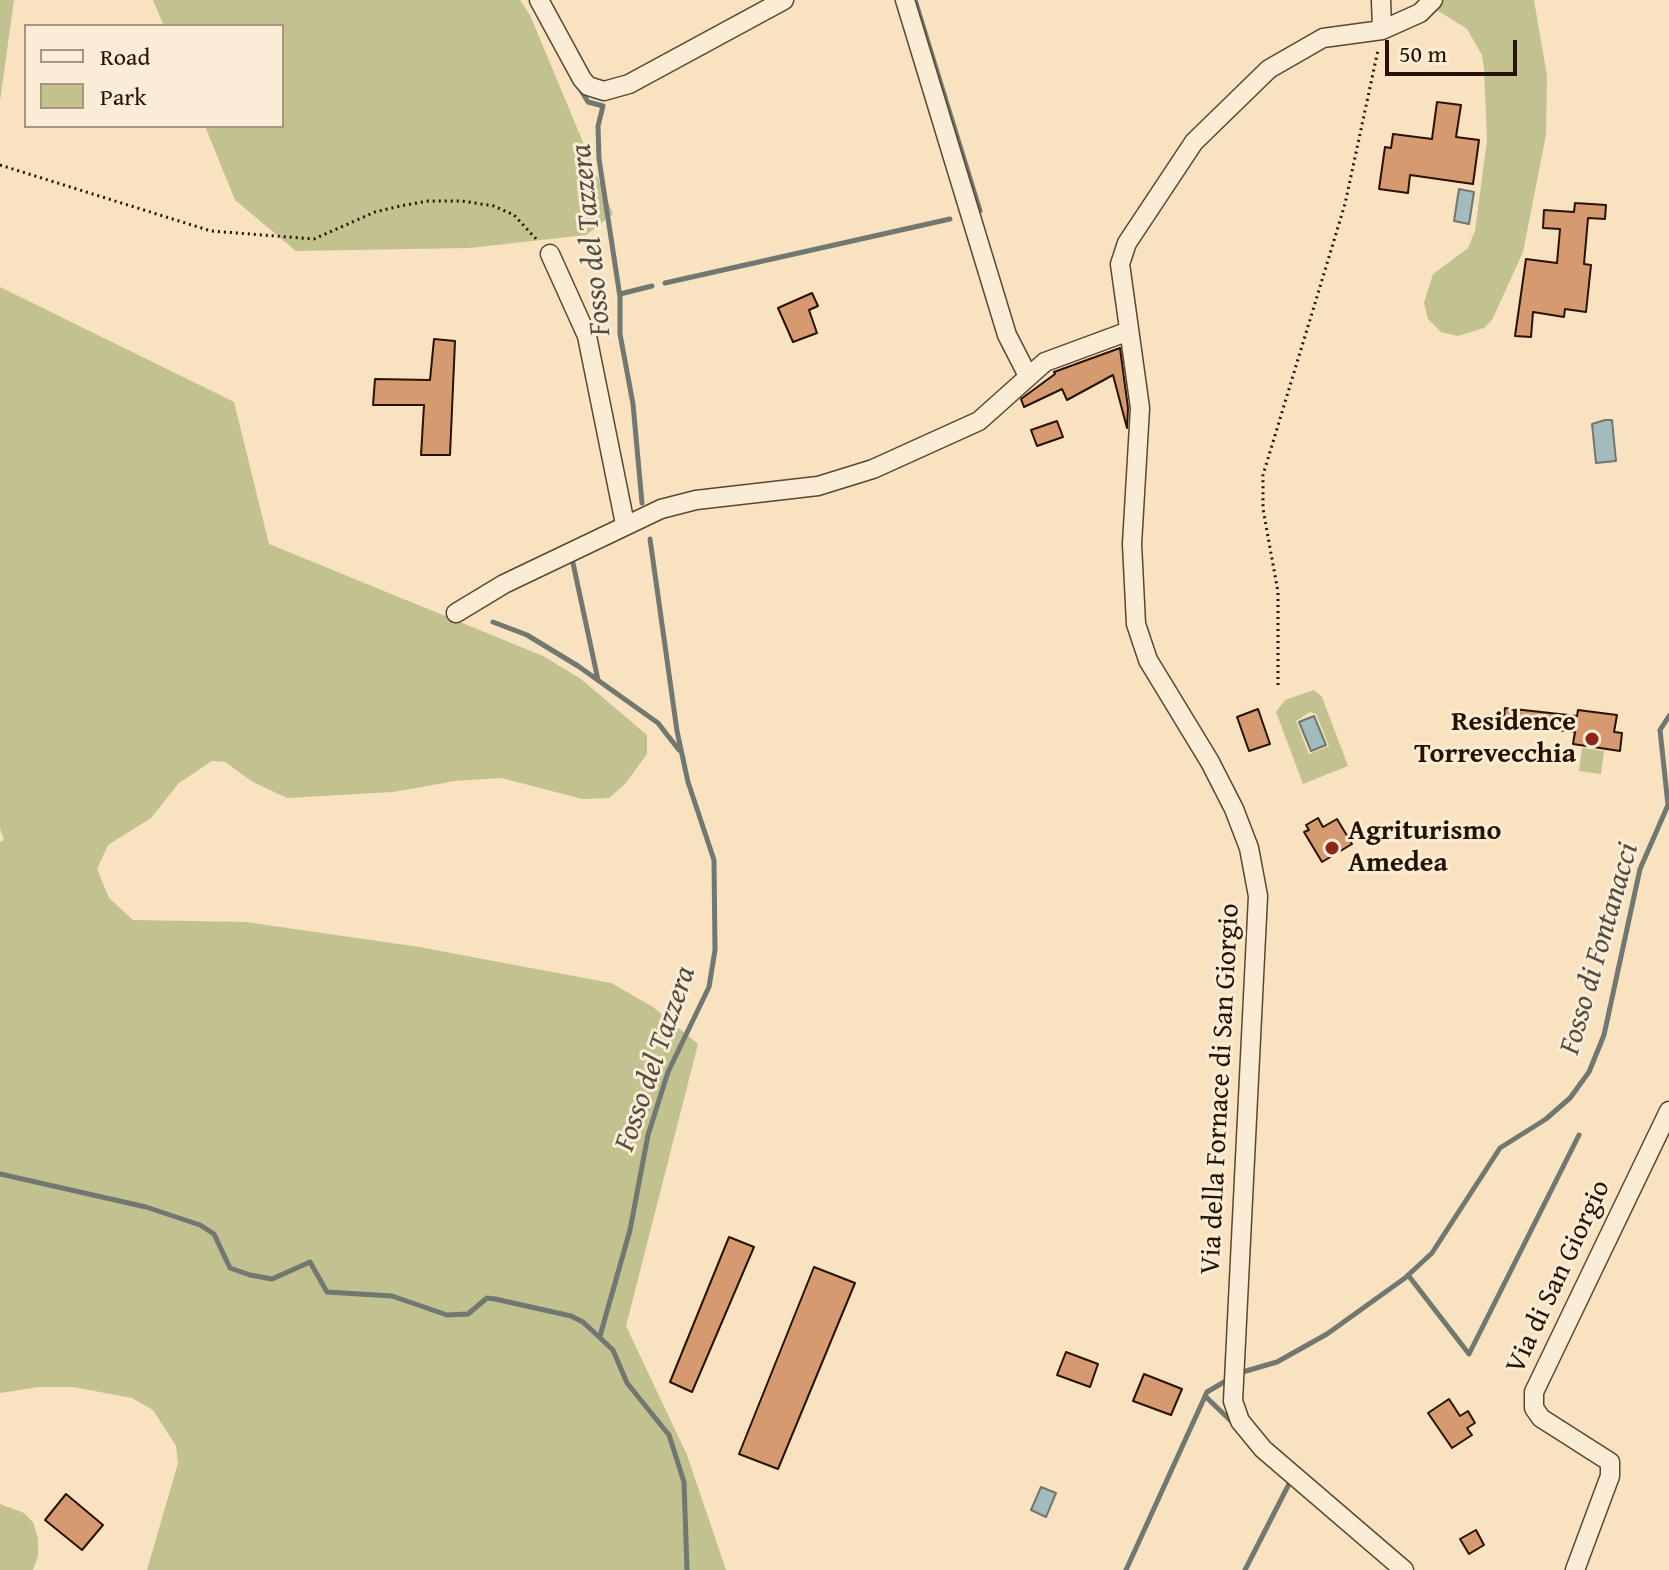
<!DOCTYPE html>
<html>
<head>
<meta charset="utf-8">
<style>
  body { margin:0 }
  #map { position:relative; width:1669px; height:1570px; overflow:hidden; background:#f8e2bf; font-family:"Gentium Book Plus",serif }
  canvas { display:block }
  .legend { position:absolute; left:24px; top:24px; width:260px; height:104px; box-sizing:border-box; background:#faecd5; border:2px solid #a69580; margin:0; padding:10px 14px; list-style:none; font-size:24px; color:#271200 }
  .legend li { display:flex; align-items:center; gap:16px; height:40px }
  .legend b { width:40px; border:2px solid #a69580 }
  .scale { position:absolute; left:1385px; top:40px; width:132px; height:36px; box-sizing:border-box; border:4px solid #271200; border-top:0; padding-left:10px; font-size:24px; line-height:28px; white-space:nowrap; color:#271200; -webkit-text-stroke:6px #faecd5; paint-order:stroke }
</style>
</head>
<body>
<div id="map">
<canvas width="1669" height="1570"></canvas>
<ul class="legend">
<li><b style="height:10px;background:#faecd5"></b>Road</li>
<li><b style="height:22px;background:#c1c28f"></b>Park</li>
</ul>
<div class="scale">50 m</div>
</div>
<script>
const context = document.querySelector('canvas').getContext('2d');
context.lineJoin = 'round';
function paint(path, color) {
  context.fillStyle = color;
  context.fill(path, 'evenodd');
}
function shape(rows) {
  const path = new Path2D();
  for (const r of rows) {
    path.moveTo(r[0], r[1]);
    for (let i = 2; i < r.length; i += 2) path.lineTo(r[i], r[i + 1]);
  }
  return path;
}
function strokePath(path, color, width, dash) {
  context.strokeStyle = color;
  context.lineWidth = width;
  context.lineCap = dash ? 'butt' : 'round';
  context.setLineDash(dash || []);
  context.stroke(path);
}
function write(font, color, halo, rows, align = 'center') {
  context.font = font + ' "Gentium Book Plus",serif';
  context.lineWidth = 6;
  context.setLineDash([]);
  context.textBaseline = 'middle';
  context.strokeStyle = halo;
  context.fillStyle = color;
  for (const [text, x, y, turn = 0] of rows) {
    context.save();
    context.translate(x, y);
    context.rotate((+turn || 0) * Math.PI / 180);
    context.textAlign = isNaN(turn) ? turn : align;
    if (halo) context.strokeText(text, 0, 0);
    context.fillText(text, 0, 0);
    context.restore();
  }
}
const green = shape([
  [0,0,14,0,0,101],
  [153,0,520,0,530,15,613,214,586,235,469,248,296,251,235,200,205,126,282,126,282,26,164,26],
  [1421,0,1534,0,1547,76,1546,135,1523,252,1492,320,1484,328,1458,336,1441,332,1428,319,1424,303,1433,274,1468,248,1475,231,1487,140,1484,69,1482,55,1467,29],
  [0,287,234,402,269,544,543,656,581,679,647,735,647,754,625,784,609,798,582,799,502,778,455,781,393,792,287,798,253,782,225,762,212,761,179,783,151,818,108,845,97,869,109,898,133,920,246,922,419,947,611,983,653,1007,698,1044,626,1326,687,1455,726,1570,147,1570,178,1463,176,1446,153,1410,132,1398,73,1387,39,1387,0,1393,0,842,4,840,0,828],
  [1314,690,1322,697,1348,766,1303,784,1276,712,1285,700],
  [1310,712,1316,714,1329,746,1309,754,1296,721],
  [1582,748,1604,751,1601,774,1579,771],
  [0,1504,24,1513,33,1522,38,1539,38,1556,33,1570,0,1570]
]);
const water = shape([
  [1459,189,1474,192,1469,224,1454,221,1459,189],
  [1605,420,1612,420,1616,461,1596,463,1592,424,1605,420],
  [1314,716,1326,745,1311,751,1299,722,1314,716],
  [1041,1487,1056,1493,1046,1517,1031,1510,1041,1487]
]);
const stream = shape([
  [915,0,980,211],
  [579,87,588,102,603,106,598,126,599,159,620,297,620,334,633,404,642,503],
  [665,283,950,219],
  [620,294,652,286],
  [573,563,598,680],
  [493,622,527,635,578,666,658,723,679,750],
  [0,1174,146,1207,200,1225,214,1234,230,1268,250,1275,272,1279,310,1262,327,1292,392,1296,447,1315,468,1314,487,1298,495,1299,571,1316,583,1322,613,1350,627,1383,669,1435,684,1482,687,1570],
  [1408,1275,1469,1354,1579,1135],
  [600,1336,630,1230,648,1135,668,1072,709,987,715,950,714,860,688,782,677,731,650,539],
  [1239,1373,1277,1362,1327,1334,1405,1278,1432,1253,1500,1148,1546,1119,1570,1098,1589,1072,1604,1035,1640,869,1668,805,1660,730,1669,716],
  [1205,1396,1233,1423],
  [1126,1570,1207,1392,1231,1378],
  [1245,1570,1290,1482]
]);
const building = shape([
  [1437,102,1461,105,1456,137,1479,140,1473,184,1410,175,1408,193,1379,189,1385,147,1391,148,1393,134,1432,139,1437,102],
  [1575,203,1606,205,1605,219,1588,218,1584,264,1591,265,1586,312,1565,309,1564,317,1533,312,1531,337,1515,336,1526,259,1557,263,1560,229,1543,228,1544,210,1574,212,1575,203],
  [812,293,818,306,809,310,817,333,793,342,778,308,812,293],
  [434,339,455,341,450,455,421,455,424,405,373,405,375,379,430,380,434,339],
  [1120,348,1128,408,1127,428,1113,375,1067,400,1062,389,1024,407,1021,399,1055,374,1054,372,1120,348],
  [1057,421,1063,437,1037,446,1031,430,1057,421],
  [1505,708,1577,716,1578,710,1617,715,1614,732,1622,733,1620,751,1573,744,1575,732,1503,724,1505,708],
  [1258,709,1270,744,1249,751,1237,717,1258,709],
  [1318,818,1323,827,1337,819,1352,844,1322,862,1304,832,1309,830,1306,825,1318,818],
  [729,1237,754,1247,692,1392,670,1382,729,1237],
  [814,1267,855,1283,778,1469,739,1454,814,1267],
  [1066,1352,1098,1364,1090,1387,1057,1375,1066,1352],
  [1144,1374,1182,1389,1171,1415,1133,1401,1144,1374],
  [1449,1399,1460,1416,1468,1411,1475,1423,1467,1428,1472,1435,1452,1448,1428,1413,1449,1399],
  [66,1494,103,1525,82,1550,45,1520,66,1494],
  [1476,1530,1484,1545,1469,1554,1460,1539,1476,1530]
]);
const path = shape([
  [0,165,211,231,314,239,375,212,400,206,428,201,462,201,494,206,514,215,538,241],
  [1278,685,1278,592,1263,509,1263,475,1345,204,1378,50]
]);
const minor = shape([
  [539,0,582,79,588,86,604,91,629,84,784,0],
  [905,0,1007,335,1028,376],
  [1381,0,1382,30],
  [550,254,587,336,625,524],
  [456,613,504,584,661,509,696,500,818,486,873,469,979,421,1045,362,1129,331],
  [1404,1570,1263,1449,1240,1421,1233,1401,1258,896,1249,848,1234,809,1210,762,1148,660,1136,624,1132,544,1140,408,1120,264,1127,243,1194,142,1269,69,1323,38,1382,30,1420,13,1433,0],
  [1575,1570,1610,1476,1610,1462,1541,1418,1534,1408,1534,1392,1669,1111]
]);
const markers = [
  [1592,739,8,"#8f2418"],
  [1332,848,8,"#8f2418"]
];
const poiNames = [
  ["Residence",1576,723],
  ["Torrevecchia",1576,755],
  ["Agriturismo",1348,832,"left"],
  ["Amedea",1348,864,"left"]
];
const streetNames = [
  ["Via della Fornace di San Giorgio",1221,1089,-87],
  ["Via di San Giorgio",1559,1277,-65]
];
const waterNames = [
  ["Fosso del Tazzera",592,240,-96],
  ["Fosso di Fontanacci",1600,949,-74],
  ["Fosso del Tazzera",656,1059,-71]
];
paint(green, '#c1c28f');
paint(water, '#a3bbbd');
strokePath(water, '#717771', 2);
strokePath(stream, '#717771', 5);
paint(building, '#d59a70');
strokePath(building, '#271200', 2);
strokePath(minor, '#5b4630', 21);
strokePath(path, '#271200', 3, [2, 4]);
strokePath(minor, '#faecd5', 18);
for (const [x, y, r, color] of markers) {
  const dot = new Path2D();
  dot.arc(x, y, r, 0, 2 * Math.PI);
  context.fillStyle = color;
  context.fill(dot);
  strokePath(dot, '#faecd5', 3);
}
write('bold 28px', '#271200', '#faecd5', poiNames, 'right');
write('28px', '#271200', '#faecd5', streetNames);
write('italic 30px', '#524d42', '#faecd5', waterNames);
</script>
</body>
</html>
